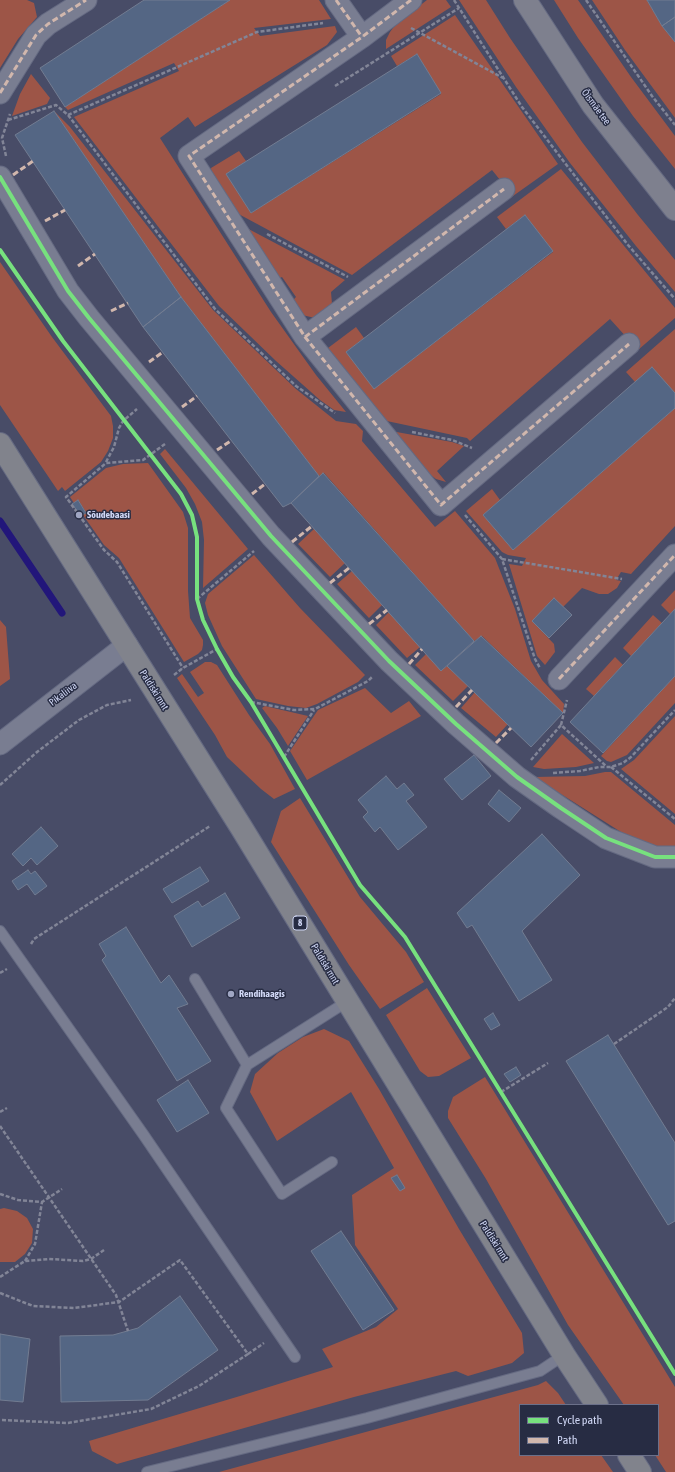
<!DOCTYPE html>
<html>
<head>
<meta charset="utf-8">
<style>
  body { margin:0 }
  #map { position:relative; width:675px; height:1472px; overflow:hidden; background:#484c67; font-family:"Asap Condensed",sans-serif }
  canvas { display:block }
  .legend { position:absolute; left:519px; top:1404px; width:140px; height:52px; box-sizing:border-box; background:#272c43; border:1px solid #6b708a; margin:0; padding:5px 7px; list-style:none; font-size:12px; color:#d0d7f5 }
  .legend li { display:flex; align-items:center; gap:8px; height:20px }
  .legend b { width:20px; border:1px solid #6b708a }
</style>
</head>
<body>
<div id="map">
<canvas width="675" height="1472"></canvas>
<ul class="legend">
<li><b style="height:5px;background:#77e17e"></b>Cycle path</li>
<li><b style="height:5px;background:#d1b7ad"></b>Path</li>
</ul>
</div>
<script>
const context = document.querySelector('canvas').getContext('2d');
context.lineJoin = 'round';
function paint(path, color) {
  context.fillStyle = color;
  context.fill(path, 'evenodd');
}
function shape(rows) {
  const path = new Path2D();
  for (const r of rows) {
    path.moveTo(r[0], r[1]);
    for (let i = 2; i < r.length; i += 2) path.lineTo(r[i], r[i + 1]);
  }
  return path;
}
function strokePath(path, color, width, dash) {
  context.strokeStyle = color;
  context.lineWidth = width;
  context.lineCap = dash ? 'butt' : 'round';
  context.setLineDash(dash || []);
  context.stroke(path);
}
function write(font, color, halo, rows, align = 'center') {
  context.font = font + ' "Asap Condensed",sans-serif';
  context.lineWidth = 3;
  context.setLineDash([]);
  context.textBaseline = 'middle';
  context.strokeStyle = halo;
  context.fillStyle = color;
  for (const [text, x, y, turn = 0] of rows) {
    context.save();
    context.translate(x, y);
    context.rotate((+turn || 0) * Math.PI / 180);
    context.textAlign = isNaN(turn) ? turn : align;
    if (halo) context.strokeText(text, 0, 0);
    context.fillText(text, 0, 0);
    context.restore();
  }
}
const green = shape([
  [0,0,27,0,34,3,37,17,18,39,0,68],
  [230,0,319,0,331,19,254,28,260,36,335,26,337,32,327,45,195,127,188,117,160,138,271,312,316,375,346,412,334,410,320,400,276,361,219,306,74,117,179,71,174,63,68,110,65,107],
  [427,0,446,0,451,7,386,49,386,40,390,32,396,24],
  [459,0,486,0,510,38,582,142,638,215,675,260,675,292,636,246,570,163,516,87],
  [554,0,578,0,631,77,675,136,675,169,633,116,578,38],
  [592,0,647,0,662,26,675,42,675,118,625,50],
  [455,15,558,164,513,196,492,170,352,275,233,211,212,178,211,168,239,151,246,161,227,174,251,213,441,94,417,54,397,66,391,56],
  [31,74,50,98,47,104,12,116,20,94],
  [54,111,70,127,213,310,296,389,336,421,356,424,363,431,362,441,435,527,455,511,495,558,515,609,531,661,542,680,564,704,563,713,482,636,474,641,324,473,319,476,181,297],
  [561,169,675,308,675,318,638,350,610,319,470,441,467,438,382,420,331,357,328,348,356,327,364,338,346,352,375,388,553,252,525,215,506,229,497,217],
  [241,225,345,280,331,292,332,304,329,310,315,318,302,315,291,302,296,297,282,277,276,280],
  [0,262,52,337,111,416,113,426,113,438,108,451,101,462,65,491,62,487,58,491,0,405],
  [675,329,675,393,635,382,626,372],
  [675,408,675,526,631,574,621,572,616,580,621,581,617,588,608,594,599,594,582,588,563,607,554,598,532,621,554,644,555,652,545,665,537,656,509,564,522,566,526,558,508,555,502,552,466,511,492,489,500,500,483,515,513,550],
  [391,431,452,442,464,446,437,471,446,482,436,479,428,473],
  [165,449,248,549,203,588,204,540,202,522,195,504,186,488,160,454],
  [148,463,183,512,188,528,188,591,190,618,203,640,203,645,202,650,198,654,184,662,119,558,104,545,83,515,86,512,78,500,74,503,70,497,106,468,123,464],
  [314,529,345,563,330,577,298,544],
  [254,555,300,608,365,675,358,682,317,704,306,708,288,706,256,699,222,646,208,615,205,603,208,594],
  [352,571,382,605,369,618,337,584],
  [675,590,675,609,670,614,661,605],
  [389,612,420,647,407,658,376,625],
  [653,615,662,623,631,656,623,648],
  [0,620,6,627,10,679,0,686],
  [426,654,441,670,447,666,468,686,453,701,415,665],
  [615,657,623,665,594,696,586,689],
  [205,662,211,662,217,665,249,715,270,744,295,789,274,799,261,789,227,757,215,735,177,678,182,674,198,697,204,693,190,672],
  [675,676,675,703,627,755,611,762,607,761,601,756],
  [365,688,391,713,409,701,421,716,307,780,290,751,318,710],
  [475,692,508,724,496,737,461,708],
  [265,706,308,716,288,746,277,728,262,708],
  [675,716,675,814,621,769,634,760],
  [562,734,594,763,576,767,544,769,533,767],
  [605,772,611,772,675,825,675,846,663,848,654,847,621,832,534,777,585,776],
  [300,798,360,897,406,952,424,982,380,1009,349,965,271,842,281,811],
  [427,988,471,1058,439,1076,428,1077,420,1071,386,1015],
  [324,1029,349,1041,379,1089,459,1229,522,1333,524,1353,512,1363,468,1376,456,1371,354,1397,117,1464,92,1451,89,1441,240,1396,333,1367,322,1349,376,1327,398,1309,355,1245,352,1195,394,1168,351,1092,277,1141,250,1092,255,1074,278,1053,303,1037],
  [485,1077,675,1387,675,1472,666,1472,655,1455,658,1455,658,1405,624,1405,568,1325,486,1179,448,1118,448,1111,453,1097],
  [4,1208,17,1211,27,1218,33,1229,32,1243,25,1254,15,1262,0,1262,0,1209],
  [546,1381,558,1393,566,1405,520,1405,520,1455,601,1455,613,1472,219,1472,538,1385]
]);
const stream = shape([
  [0,521,62,613]
]);
const building = shape([
  [144,0,230,0,65,107,40,68,144,0],
  [647,0,675,0,675,17,662,26,647,0],
  [675,17,675,42,662,26,675,17],
  [417,54,441,93,251,213,226,174,417,54],
  [54,111,181,297,143,327,15,135,54,111],
  [525,215,553,251,374,389,346,352,525,215],
  [181,297,319,476,291,503,283,507,143,327,181,297],
  [652,367,675,393,675,408,513,550,483,515,652,367],
  [323,473,474,641,441,671,291,503,323,473],
  [78,500,86,513,81,516,72,504,78,500],
  [554,598,572,615,549,638,532,621,554,598],
  [675,609,675,676,603,753,570,722,675,609],
  [481,636,563,713,531,747,447,666,481,636],
  [474,755,491,776,462,800,444,779,474,755],
  [386,776,397,789,404,783,414,795,406,801,427,827,398,850,380,827,375,832,363,817,368,812,358,800,386,776],
  [499,790,521,808,509,822,488,804,499,790],
  [41,827,58,846,37,865,31,858,23,866,12,854,41,827],
  [542,834,580,875,522,931,552,980,519,1001,472,925,467,928,457,913,542,834],
  [200,867,209,881,172,903,163,889,200,867],
  [28,870,31,874,35,871,47,886,35,895,27,884,18,890,12,881,28,870],
  [225,893,240,918,192,947,174,916,198,901,202,907,225,893],
  [126,927,161,983,169,975,188,1004,177,1008,211,1061,177,1081,102,960,106,956,99,944,126,927],
  [493,1013,500,1025,491,1030,484,1019,493,1013],
  [608,1035,675,1143,675,1221,668,1225,566,1061,608,1035],
  [516,1067,521,1075,510,1082,504,1074,516,1067],
  [188,1080,209,1113,177,1132,157,1100,188,1080],
  [397,1175,405,1188,400,1191,391,1178,397,1175],
  [341,1231,394,1310,363,1330,311,1251,341,1231],
  [180,1296,218,1350,148,1400,61,1402,60,1336,113,1335,138,1328,180,1296],
  [0,1334,30,1339,23,1402,0,1400,0,1334]
]);
const path = shape([
  [454,0,522,107,628,245,675,299],
  [586,0,652,96,675,125],
  [411,28,503,78],
  [335,86,459,8],
  [68,115,257,32,323,23],
  [8,120,56,105,68,115,215,309,296,386,335,413],
  [6,156,2,138,10,114],
  [267,234,348,277],
  [412,432,452,440,472,448],
  [165,444,143,460,106,463,66,497,104,550,117,562,183,668],
  [106,462,114,447,119,428,123,421,137,409],
  [465,515,502,559,535,659,540,668],
  [502,559,622,579],
  [197,599,254,551],
  [174,675,183,668,217,649],
  [251,702,294,710,315,709,368,681,373,676],
  [561,725,567,700],
  [284,757,314,710],
  [531,760,561,725,606,766],
  [611,767,675,819],
  [553,773,580,771,599,767,611,767,623,763,631,757,675,710],
  [0,785,37,752,79,720,107,705,131,700],
  [31,944,34,939,210,826],
  [0,973,7,969],
  [614,1044,668,1007,675,998],
  [501,1092,548,1063],
  [0,1112,7,1108],
  [0,1126,116,1295,128,1331],
  [0,1194,18,1200,42,1202,62,1189],
  [25,1261,35,1244,42,1202],
  [0,1277,25,1261,49,1259,83,1261,91,1259,104,1250],
  [0,1293,33,1306,74,1308,119,1302,180,1260,248,1354,199,1386,151,1409,68,1423,0,1420],
  [248,1354,264,1343]
]);
const service = shape([
  [0,931,143,1134,295,1357],
  [195,979,247,1065,348,1001],
  [247,1065,226,1108,282,1194,332,1162],
  [147,1472,367,1418,540,1371,564,1355]
]);
const minor = shape([
  [336,0,362,37],
  [411,0,362,37,189,156,305,337,441,505,629,344],
  [0,93,36,35,48,24,86,0],
  [0,177,68,291,89,318,271,536,389,661,456,724,517,777,561,808,606,838,655,857,675,857],
  [305,337,504,189],
  [559,679,675,555],
  [0,744,127,645]
]);
const secondary = shape([
  [525,0,593,105,675,209]
]);
const primary = shape([
  [0,444,241,827,564,1355,597,1405],
  [629,1455,640,1472]
]);
const quiet = shape([
  [336,0,362,37],
  [411,0,362,37,189,156,305,337,441,505,629,344],
  [0,93,36,35,48,24,86,0],
  [13,175,33,161],
  [45,221,65,210],
  [78,266,95,254],
  [111,311,128,303],
  [305,337,504,189],
  [149,362,163,352],
  [182,407,197,396],
  [217,450,232,440],
  [252,494,265,484],
  [292,542,312,526],
  [330,583,349,568],
  [369,624,387,610],
  [409,664,422,649],
  [559,679,675,555],
  [456,707,472,690],
  [496,743,511,728]
]);
const cycleway = shape([
  [0,177,68,291,89,318,271,536,389,661,456,724,517,777,561,808,606,838,655,857,675,857],
  [0,250,63,341,181,494,192,515,197,537,197,599,203,620,217,649,233,677,251,702,360,885,405,937,675,1374]
]);
const markers = [
  [79,515,4,"#a0a6c3"],
  [231,994,4,"#a0a6c3"]
];
const shields = [
  [300,923,14]
];
const shieldNames = [
  ["8",300,923]
];
const streetNames = [
  ["Õismäe tee",596,107,54],
  ["Paldiski mnt",154,690,58],
  ["Pikaliiva",63,694,-37],
  ["Paldiski mnt",325,964,59],
  ["Paldiski mnt",494,1241,58]
];
const poiNames = [
  ["Sõudebaasi",87,515],
  ["Rendihaagis",239,994]
];
paint(green, '#9d5547');
strokePath(stream, '#22167a', 7);
paint(building, '#546684');
strokePath(building, '#727c91', 1);
strokePath(service, '#656a82', 12);
strokePath(minor, '#656a82', 23);
strokePath(secondary, '#656a82', 24);
strokePath(primary, '#656a82', 24);
strokePath(path, '#828597', 2.5, [4, 2]);
strokePath(service, '#797d91', 10);
strokePath(minor, '#797d91', 21);
strokePath(secondary, '#7e808e', 22);
strokePath(primary, '#81838c', 22);
strokePath(quiet, '#d1b7ad', 3, [6, 3]);
strokePath(cycleway, '#77e17e', 4);
for (const [x, y, r, color] of markers) {
  const dot = new Path2D();
  dot.arc(x, y, r, 0, 2 * Math.PI);
  context.fillStyle = color;
  context.fill(dot);
  strokePath(dot, '#272c43', 1.5);
}
for (const [x, y, w] of shields) {
  const box = new Path2D();
  box.roundRect(x - w / 2, y - 7, w, 14, 3);
  context.fillStyle = '#272c43';
  context.fill(box);
  strokePath(box, '#d0d7f5', 1);
}
write('bold 9px', '#d0d7f5', null, shieldNames);
write('10px', '#d0d7f5', '#272c43', streetNames);
write('bold 10px', '#d0d7f5', '#272c43', poiNames, 'left');
</script>
</body>
</html>
